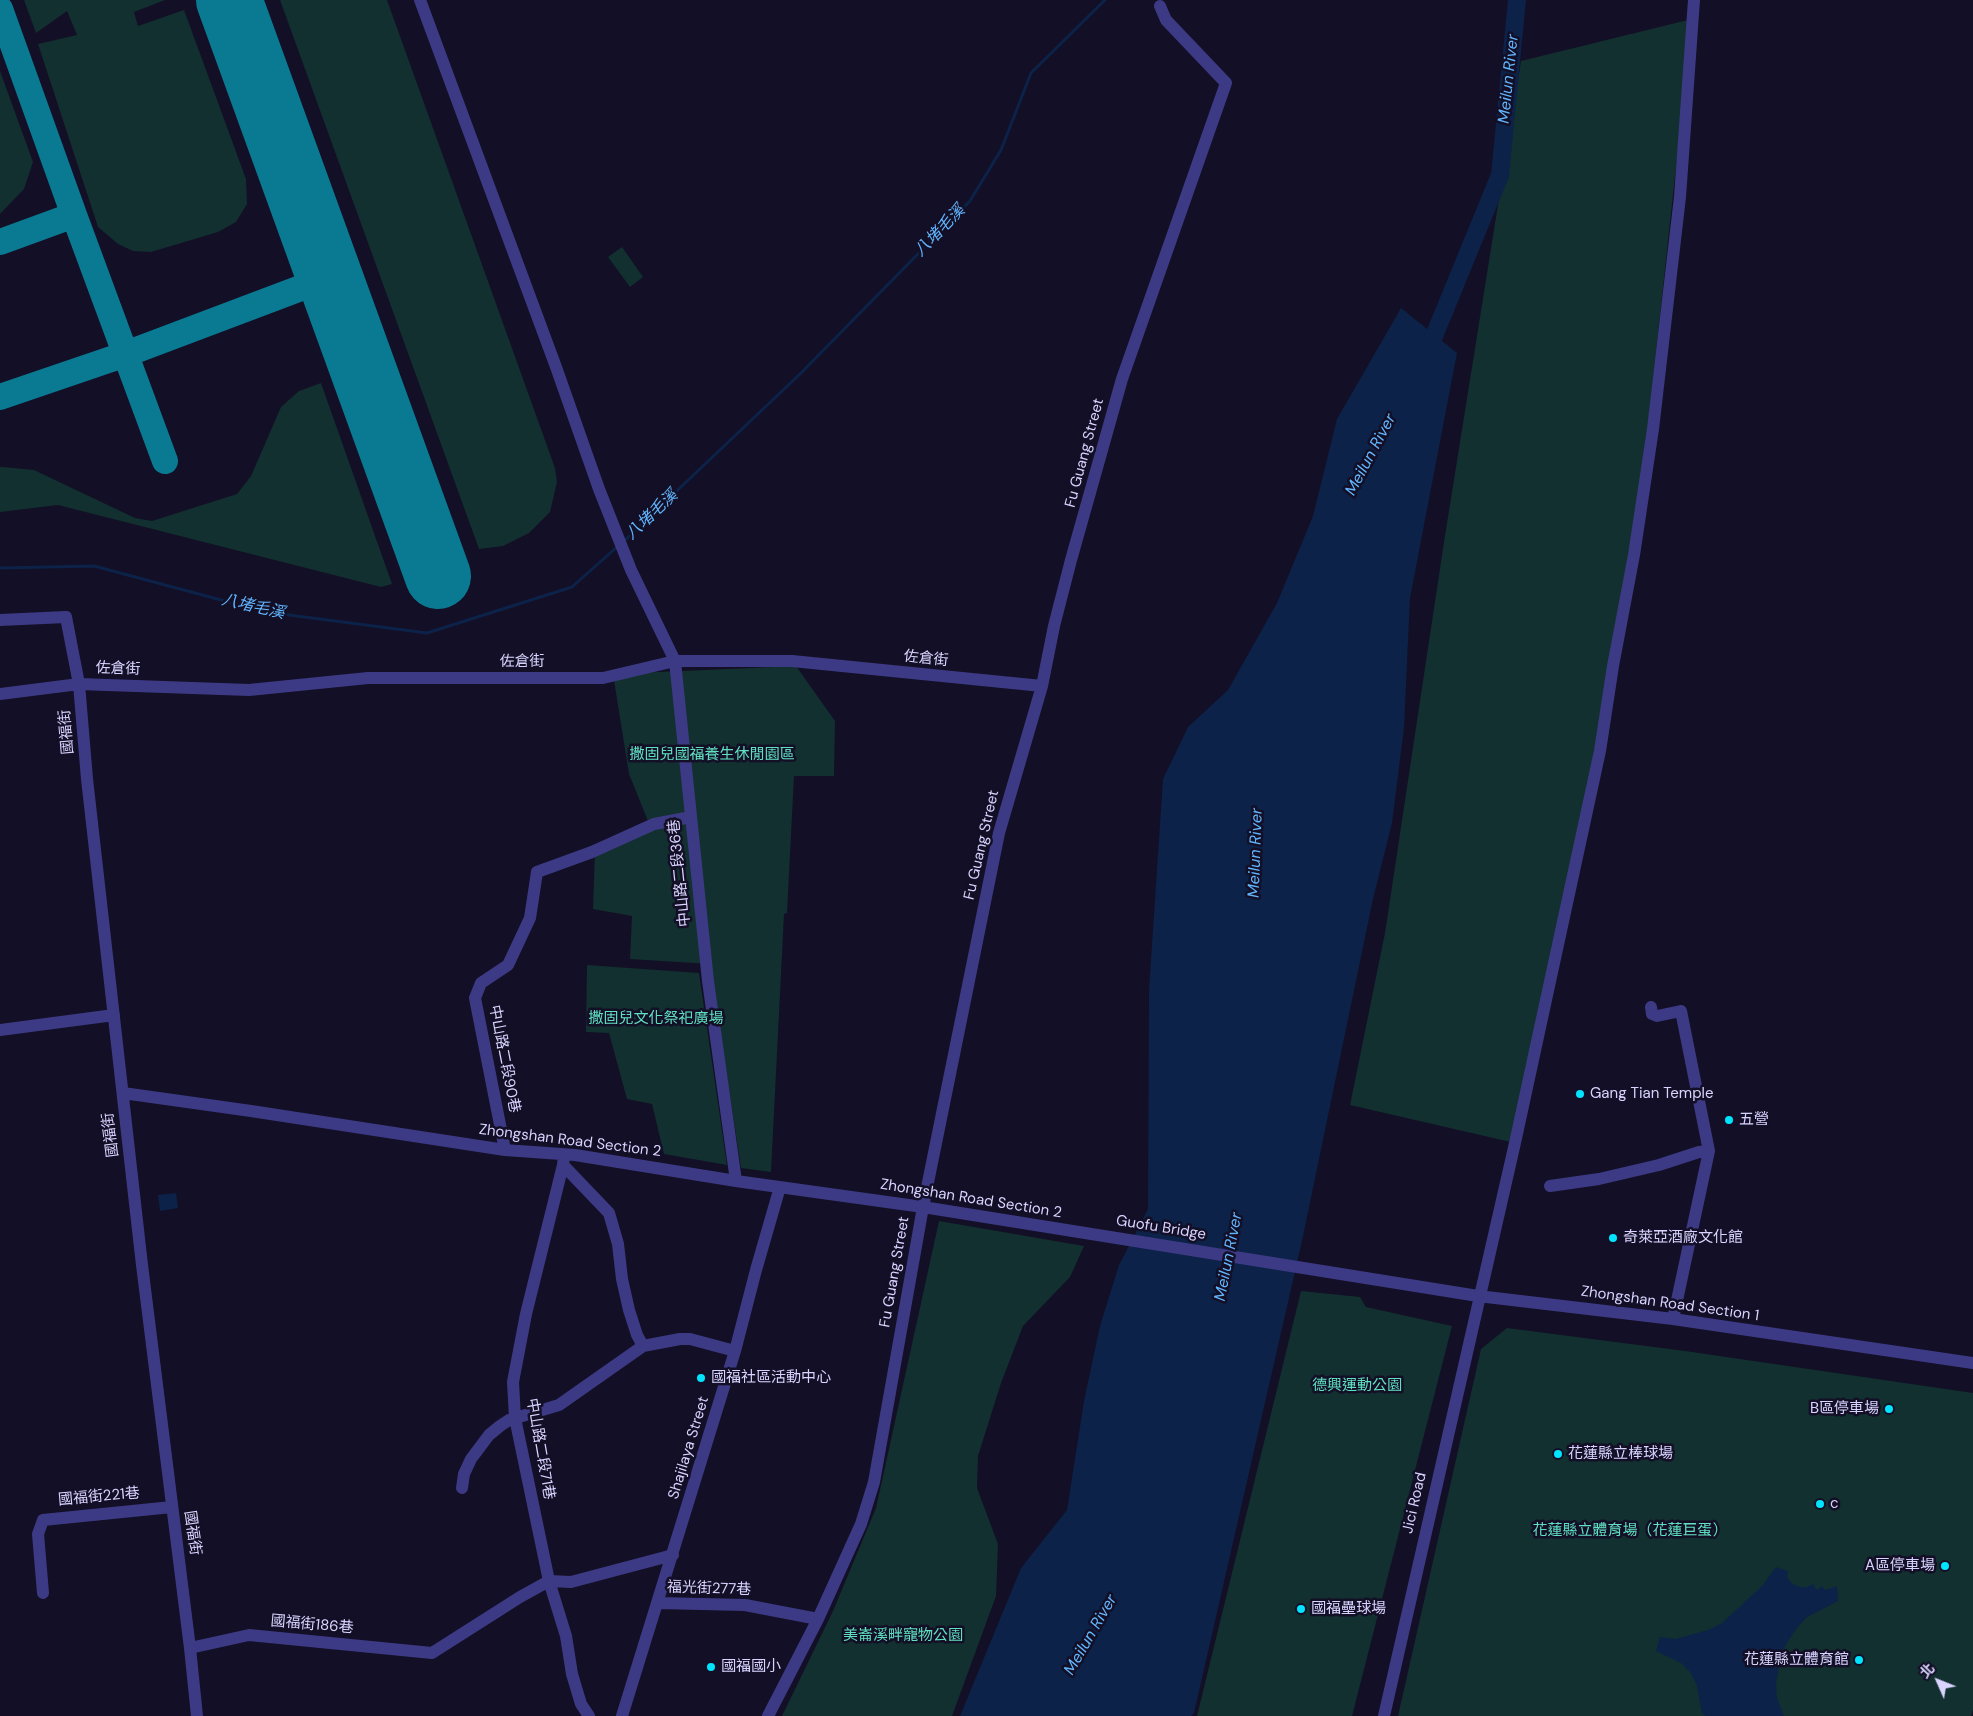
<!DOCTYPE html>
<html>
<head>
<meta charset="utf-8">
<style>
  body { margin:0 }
  #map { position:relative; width:1973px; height:1716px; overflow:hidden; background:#130f26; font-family:"DM Sans","Noto Sans TC",sans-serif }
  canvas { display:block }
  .north { position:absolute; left:1913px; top:1656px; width:50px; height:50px; -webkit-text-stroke:4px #130f26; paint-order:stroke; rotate:314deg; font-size:14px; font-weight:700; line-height:20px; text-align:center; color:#d9d4ff }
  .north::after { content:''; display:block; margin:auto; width:18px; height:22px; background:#d9d4ff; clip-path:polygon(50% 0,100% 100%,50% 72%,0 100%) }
</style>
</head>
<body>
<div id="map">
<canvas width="1973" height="1716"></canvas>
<div class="north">北</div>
</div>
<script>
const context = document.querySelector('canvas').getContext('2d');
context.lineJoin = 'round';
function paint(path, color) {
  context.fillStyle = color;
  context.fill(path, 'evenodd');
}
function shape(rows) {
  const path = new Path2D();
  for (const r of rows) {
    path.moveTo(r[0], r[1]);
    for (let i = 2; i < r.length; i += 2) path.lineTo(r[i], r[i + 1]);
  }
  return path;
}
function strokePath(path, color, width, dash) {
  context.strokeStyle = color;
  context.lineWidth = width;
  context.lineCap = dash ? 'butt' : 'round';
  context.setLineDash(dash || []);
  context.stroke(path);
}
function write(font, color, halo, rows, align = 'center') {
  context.font = font + ' "DM Sans","Noto Sans TC",sans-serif';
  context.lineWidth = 5;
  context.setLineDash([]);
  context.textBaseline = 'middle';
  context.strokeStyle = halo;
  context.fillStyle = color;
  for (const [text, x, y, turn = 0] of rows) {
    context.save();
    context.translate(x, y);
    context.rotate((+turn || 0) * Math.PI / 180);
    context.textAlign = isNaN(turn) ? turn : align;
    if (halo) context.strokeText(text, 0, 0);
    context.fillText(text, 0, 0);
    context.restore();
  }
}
const green = shape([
  [24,0,165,0,134,12,138,26,184,10,246,179,247,204,236,222,218,232,151,252,133,251,118,244,98,227,38,44,77,35,67,11,36,33],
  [280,0,387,0,555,468,557,482,550,512,529,533,503,546,479,549],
  [1692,19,1634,555,1515,1143,1350,1105,1385,933,1444,542,1521,61],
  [0,71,33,162,24,189,0,214],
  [622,247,643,277,630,287,608,257],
  [321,383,392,584,381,587,58,505,0,512,0,467,3,467,34,470,135,518,152,521,237,494,251,476,281,407,299,391],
  [796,666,835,721,834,776,794,776,787,913,784,914,771,1172,741,1168,710,964,630,959,632,916,593,909,595,851,650,826,629,774,613,674],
  [587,965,699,973,727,1165,664,1154,652,1104,627,1099,609,1033,586,1032],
  [939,1221,1084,1246,1070,1277,1023,1326,1001,1383,978,1456,977,1488,998,1544,996,1596,952,1716,782,1716,833,1611,876,1508],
  [1301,1291,1360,1297,1366,1307,1452,1326,1352,1716,1197,1716],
  [1507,1328,1685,1351,1973,1393,1973,1710,1971,1716,1398,1716,1481,1349]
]);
const water = shape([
  [1401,308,1457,353,1410,598,1404,728,1392,823,1373,899,1302,1241,1194,1713,1191,1716,960,1716,1021,1568,1067,1510,1084,1401,1100,1326,1119,1265,1148,1209,1149,990,1163,779,1188,727,1228,690,1277,603,1313,516,1337,419],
  [176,1193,178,1208,160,1211,158,1195],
  [1776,1567,1788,1571,1787,1578,1793,1584,1800,1587,1807,1587,1813,1584,1817,1590,1822,1586,1825,1590,1837,1586,1838,1601,1807,1617,1796,1629,1787,1643,1781,1655,1776,1684,1777,1698,1784,1716,1706,1716,1702,1714,1697,1686,1690,1672,1681,1663,1656,1651,1660,1637,1676,1639,1708,1630,1722,1623,1762,1586]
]);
const stream = shape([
  [624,541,800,374,970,201,1001,150,1031,73,1105,0],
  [0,568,94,566,266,612,427,633,572,587,617,547]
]);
const river = shape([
  [1424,355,1432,341,1500,175,1517,0]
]);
const taxiway = shape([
  [0,9,74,215,165,461],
  [0,242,74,215],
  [0,397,126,354,330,277]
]);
const runway = shape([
  [229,0,438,576]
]);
const minor = shape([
  [420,0,556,367,599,489,631,570,675,661,708,981,736,1181],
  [0,620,66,617,79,684,87,779,142,1265,190,1648,197,1716],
  [0,694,79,684,249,690,368,678,603,678,675,661,792,661,1042,686],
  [0,1030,114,1015],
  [123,1093,251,1111,505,1150,575,1155,736,1181,923,1207,1478,1296,1673,1319,1973,1363],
  [505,1150,475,998,481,983,508,965,530,918,537,872,592,852,654,824,691,817],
  [564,1155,563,1165,526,1314,513,1382,515,1418,549,1581,566,1636,572,1674,581,1704,589,1716],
  [563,1165,609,1213,618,1244,622,1279,629,1310,637,1335,643,1346],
  [1550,1186,1599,1179,1659,1165,1699,1152,1709,1151,1681,1011,1657,1016,1652,1014,1651,1007],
  [1673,1319,1709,1151],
  [462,1488,464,1474,471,1459,489,1435,500,1426,509,1420,559,1405,643,1346,680,1339,690,1339,735,1351],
  [43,1593,38,1534,43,1520,172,1507],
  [658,1603,745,1605,818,1619],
  [190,1648,249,1635,432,1653,520,1597,549,1581,571,1582,673,1555],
  [622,1716,735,1351,756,1270,780,1187],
  [768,1716,818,1619,861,1524,874,1482,923,1207,999,833,1042,686,1054,626,1071,560,1122,379,1226,83,1166,20,1160,6],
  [1384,1716,1515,1143,1600,751,1613,666,1634,555,1653,429,1680,197,1694,0]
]);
const markers = [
  [1580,1094,5,"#00e5ff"],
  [1729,1120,5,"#00e5ff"],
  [1613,1238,5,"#00e5ff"],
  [701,1378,5,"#00e5ff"],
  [1889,1409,5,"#00e5ff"],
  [1558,1454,5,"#00e5ff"],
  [1820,1504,5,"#00e5ff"],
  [1945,1566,5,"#00e5ff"],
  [1301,1609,5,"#00e5ff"],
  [1859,1660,5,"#00e5ff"],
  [711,1667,5,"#00e5ff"]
];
const streetNames = [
  ["Fu Guang Street",1085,453,-75],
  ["佐倉街",926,659,6],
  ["佐倉街",522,662],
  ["佐倉街",118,669,2],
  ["國福街",67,732,-95],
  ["Fu Guang Street",982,845,-77],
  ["中山路二段36巷",680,873,-96],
  ["中山路二段90巷",504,1059,79],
  ["國福街",111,1135,-97],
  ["Zhongshan Road Section 2",570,1141,7],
  ["Zhongshan Road Section 2",971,1199,9],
  ["Guofu Bridge",1161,1228,9],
  ["Fu Guang Street",895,1272,-80],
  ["Zhongshan Road Section 1",1670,1304,8],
  ["Shajilaya Street",689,1448,-73],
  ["中山路二段71巷",540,1449,80],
  ["國福街221巷",99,1497,-5],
  ["Jici Road",1415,1503,-77],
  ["國福街",192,1533,82],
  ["福光街277巷",709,1589,2],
  ["國福街186巷",312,1625,5]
];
const parkNames = [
  ["撒固兒國福養生休閒園區",712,755],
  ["撒固兒文化祭祀廣場",656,1019],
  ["德興運動公園",1357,1386],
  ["花蓮縣立體育場（花蓮巨蛋）",1630,1531],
  ["美崙溪畔寵物公園",903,1636]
];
const poiNames = [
  ["Gang Tian Temple",1590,1094],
  ["五營",1739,1120],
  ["奇萊亞酒廠文化館",1623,1238],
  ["國福社區活動中心",711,1378],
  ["B區停車場",1879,1409,"right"],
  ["花蓮縣立棒球場",1568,1454],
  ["c",1830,1504],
  ["A區停車場",1935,1566,"right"],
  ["國福壘球場",1311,1609],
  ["花蓮縣立體育館",1849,1660,"right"],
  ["國福國小",721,1667]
];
const waterNames = [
  ["Meilun River",1509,79,-84],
  ["八堵毛溪",940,231,-46],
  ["Meilun River",1371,455,-62],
  ["八堵毛溪",652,515,-43],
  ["八堵毛溪",253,607,13],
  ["Meilun River",1256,853,-88],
  ["Meilun River",1229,1257,-79],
  ["Meilun River",1091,1635,-60]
];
paint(green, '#12302f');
paint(water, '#0c2248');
strokePath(stream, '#0c2248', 3);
strokePath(river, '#0c2248', 18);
strokePath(taxiway, '#0a7a92', 26);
strokePath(runway, '#0a7a92', 66);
strokePath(minor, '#3d3a85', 12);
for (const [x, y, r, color] of markers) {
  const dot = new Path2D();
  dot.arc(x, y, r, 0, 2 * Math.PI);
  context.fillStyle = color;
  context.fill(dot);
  strokePath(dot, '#130f26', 2);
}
write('15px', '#d9d4ff', '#130f26', streetNames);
write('15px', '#5fe0c0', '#130f26', parkNames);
write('15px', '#d9d4ff', '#130f26', poiNames, 'left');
write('italic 16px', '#62b6ff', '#130f26', waterNames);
</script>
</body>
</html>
